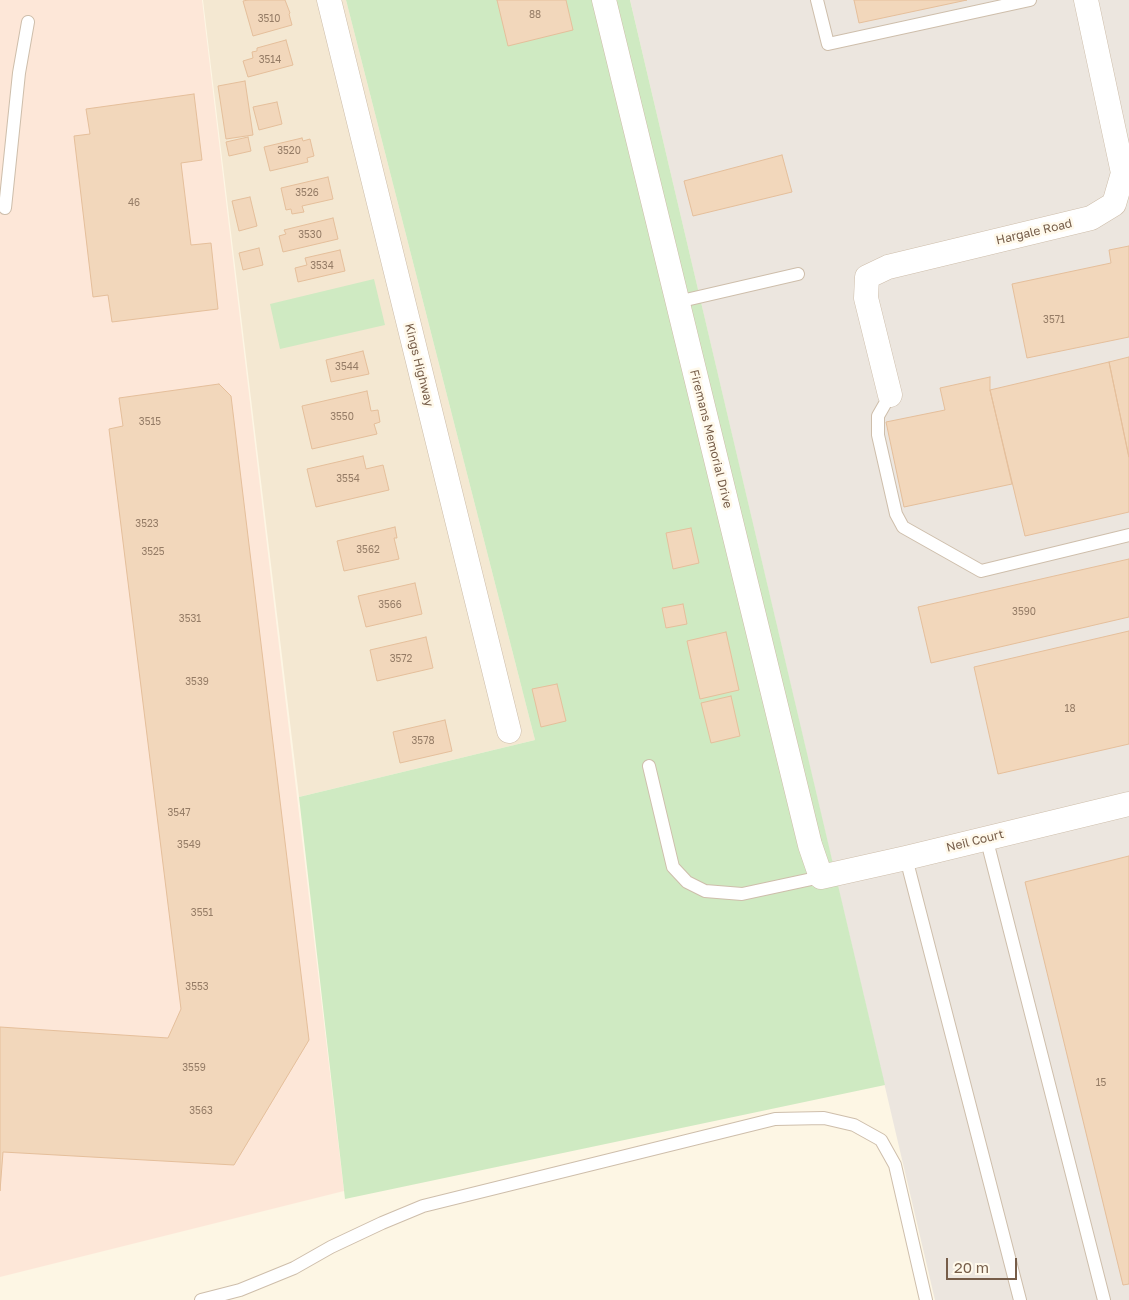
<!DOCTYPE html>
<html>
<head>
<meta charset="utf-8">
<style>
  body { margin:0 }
  #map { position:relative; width:1129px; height:1300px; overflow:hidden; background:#fdf6e4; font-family:"Golos Text",sans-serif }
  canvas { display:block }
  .scale { position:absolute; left:946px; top:1258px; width:71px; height:22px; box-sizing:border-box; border:2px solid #765d49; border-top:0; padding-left:6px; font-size:15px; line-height:18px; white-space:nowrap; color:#765d49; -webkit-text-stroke:4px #fff9eb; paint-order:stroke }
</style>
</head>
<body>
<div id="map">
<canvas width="1129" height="1300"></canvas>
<div class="scale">20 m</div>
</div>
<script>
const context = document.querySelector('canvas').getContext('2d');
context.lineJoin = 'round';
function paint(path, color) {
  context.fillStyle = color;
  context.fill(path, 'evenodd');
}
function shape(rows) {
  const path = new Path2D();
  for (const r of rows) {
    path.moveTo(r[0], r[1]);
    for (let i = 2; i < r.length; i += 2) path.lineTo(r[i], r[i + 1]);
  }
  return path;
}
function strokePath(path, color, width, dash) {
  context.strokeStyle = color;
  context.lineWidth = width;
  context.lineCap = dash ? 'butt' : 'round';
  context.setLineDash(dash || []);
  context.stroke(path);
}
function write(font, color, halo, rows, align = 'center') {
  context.font = font + ' "Golos Text",sans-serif';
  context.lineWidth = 5;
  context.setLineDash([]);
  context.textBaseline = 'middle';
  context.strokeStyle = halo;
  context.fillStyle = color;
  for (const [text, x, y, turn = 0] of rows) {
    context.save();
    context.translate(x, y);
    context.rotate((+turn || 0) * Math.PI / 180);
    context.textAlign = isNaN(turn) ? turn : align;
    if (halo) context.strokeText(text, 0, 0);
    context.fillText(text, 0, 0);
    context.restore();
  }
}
const residential = shape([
  [203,0,346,0,535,740,299,797]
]);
const commercial = shape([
  [0,0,202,0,344,1191,0,1277]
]);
const industrial = shape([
  [630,0,1129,0,1129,1300,935,1300]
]);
const green = shape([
  [346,0,630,0,885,1085,345,1199,299,797,535,740],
  [374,279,385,325,280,349,270,304]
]);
const building = shape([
  [248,0,285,0,290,13,289,14,292,25,253,36,243,1,248,0],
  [497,0,566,0,573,30,508,46,497,0],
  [854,0,967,0,859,23,854,0],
  [286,40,293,65,248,77,243,61,253,58,252,52,257,51,257,48,286,40],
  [245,81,253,135,226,139,218,86,245,81],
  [194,94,202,160,181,163,191,245,211,243,218,309,112,322,108,295,93,297,74,136,90,134,86,109,194,94],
  [277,102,282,124,259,130,253,107,277,102],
  [248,137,251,151,229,156,226,142,248,137],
  [302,138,303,141,310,139,314,156,307,158,308,162,270,171,264,147,302,138],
  [782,155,792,192,693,216,684,181,782,155],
  [328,177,333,199,302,206,304,212,292,214,291,209,286,210,281,188,328,177],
  [250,197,257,226,239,231,232,201,250,197],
  [333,218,338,239,283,252,279,236,286,234,284,230,333,218],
  [1129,246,1129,337,1027,358,1012,284,1111,263,1109,250,1129,246],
  [259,248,263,265,243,270,239,253,259,248],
  [340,250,345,271,298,282,295,268,307,265,305,258,340,250],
  [363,351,369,374,331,382,326,360,363,351],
  [1129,357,1129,457,1109,362,1129,357],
  [1109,362,1129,458,1129,512,1025,536,990,390,1109,362],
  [990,377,990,390,1012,484,904,507,886,422,945,410,940,388,990,377],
  [219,384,231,396,309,1040,234,1165,3,1152,0,1191,0,1027,168,1038,181,1009,109,429,123,426,119,398,219,384],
  [367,391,371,411,378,410,380,422,374,424,377,434,312,449,302,406,367,391],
  [363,456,366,469,383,465,389,490,316,507,307,469,363,456],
  [395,527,397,538,394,538,399,559,344,571,337,541,395,527],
  [691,528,699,563,673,569,666,533,691,528],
  [1129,559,1129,617,931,663,918,607,1129,559],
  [415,583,422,614,366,627,358,596,415,583],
  [683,604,687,624,666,628,662,608,683,604],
  [1129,631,1129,744,998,774,974,667,1129,631],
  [726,632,739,690,700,699,687,641,726,632],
  [426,637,433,668,377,681,370,650,426,637],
  [557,684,566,721,541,727,532,689,557,684],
  [731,696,740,736,711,743,701,703,731,696],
  [445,720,452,751,400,763,393,732,445,720],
  [1129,856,1129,1284,1123,1285,1025,882,1129,856]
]);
const lane = shape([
  [817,0,828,44,1030,0],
  [5,208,19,73,28,22],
  [677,302,798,274],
  [890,395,878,416,878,435,896,514,903,527,981,571,1129,535],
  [649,766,673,867,687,882,705,891,742,894,821,877],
  [986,837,1104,1300],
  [906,858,1020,1300],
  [201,1300,240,1290,294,1268,331,1247,382,1223,423,1206,775,1119,824,1118,854,1125,881,1140,895,1165,926,1300]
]);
const street = shape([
  [329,0,509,731],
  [604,0,810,845,821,877,906,858,1129,804],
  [890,395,866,298,867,277,888,267,1091,218,1114,204,1123,173,1086,0]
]);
const numberNames = [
  ["88",535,15],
  ["3510",269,19],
  ["3514",270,60],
  ["3520",289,151],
  ["3526",307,193],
  ["46",134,203],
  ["3530",310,235],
  ["3534",322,266],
  ["3571",1054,320],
  ["3544",347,367],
  ["3550",342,417],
  ["3515",150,422],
  ["3554",348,479],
  ["3523",147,524],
  ["3562",368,550],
  ["3525",153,552],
  ["3566",390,605],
  ["3590",1024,612],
  ["3531",190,619],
  ["3572",401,659],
  ["3539",197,682],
  ["18",1070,709],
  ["3578",423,741],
  ["3547",179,813],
  ["3549",189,845],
  ["3551",202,913],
  ["3553",197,987],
  ["3559",194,1068],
  ["15",1101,1083],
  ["3563",201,1111]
];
const streetNames = [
  ["Hargale Road",1034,232,-13],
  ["Kings Highway",419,365,76],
  ["Firemans Memorial Drive",711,439,76],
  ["Neil Court",975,841,-14]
];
paint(residential, '#f4e8d2');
paint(commercial, '#fde7d8');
paint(industrial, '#ece6df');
paint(green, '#cfeac2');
paint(building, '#f2d7bb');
strokePath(building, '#e5bf9b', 1);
strokePath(lane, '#cebeab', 14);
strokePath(street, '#cebeab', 25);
strokePath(lane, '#fff', 12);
strokePath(street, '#fff', 24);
write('10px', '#957c66', null, numberNames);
write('12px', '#765d49', '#fff9eb', streetNames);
</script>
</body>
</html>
